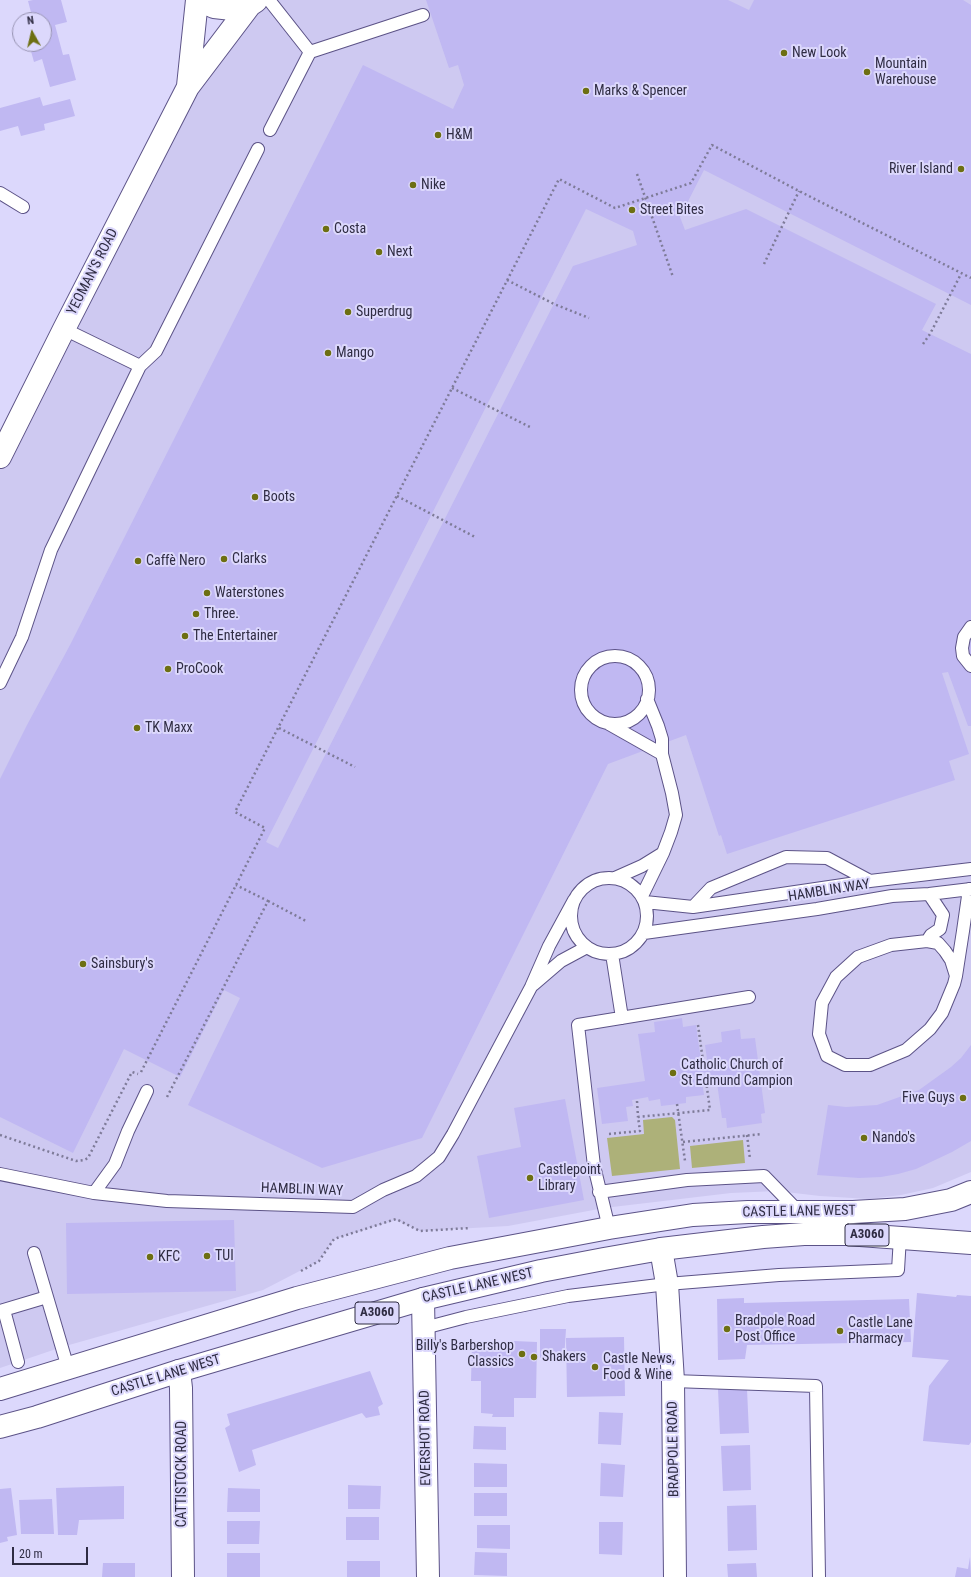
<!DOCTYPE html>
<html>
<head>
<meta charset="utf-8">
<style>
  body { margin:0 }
  #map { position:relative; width:971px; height:1577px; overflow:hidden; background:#dcd8fc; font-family:"Roboto Condensed",sans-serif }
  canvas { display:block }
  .north { position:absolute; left:12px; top:12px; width:40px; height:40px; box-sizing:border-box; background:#dcd8fc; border:1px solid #9793b2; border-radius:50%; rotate:352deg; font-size:11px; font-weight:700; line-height:16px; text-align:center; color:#2f2c43 }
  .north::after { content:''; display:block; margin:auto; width:14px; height:18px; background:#6d6f12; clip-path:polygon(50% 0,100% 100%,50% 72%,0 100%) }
  .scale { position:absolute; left:12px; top:1547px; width:76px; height:18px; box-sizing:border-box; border:2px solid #2f2c43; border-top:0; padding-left:5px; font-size:12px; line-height:14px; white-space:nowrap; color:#2f2c43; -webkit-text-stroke:3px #dcd8fc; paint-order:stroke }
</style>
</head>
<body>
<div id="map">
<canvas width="971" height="1577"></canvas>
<div class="north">N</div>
<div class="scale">20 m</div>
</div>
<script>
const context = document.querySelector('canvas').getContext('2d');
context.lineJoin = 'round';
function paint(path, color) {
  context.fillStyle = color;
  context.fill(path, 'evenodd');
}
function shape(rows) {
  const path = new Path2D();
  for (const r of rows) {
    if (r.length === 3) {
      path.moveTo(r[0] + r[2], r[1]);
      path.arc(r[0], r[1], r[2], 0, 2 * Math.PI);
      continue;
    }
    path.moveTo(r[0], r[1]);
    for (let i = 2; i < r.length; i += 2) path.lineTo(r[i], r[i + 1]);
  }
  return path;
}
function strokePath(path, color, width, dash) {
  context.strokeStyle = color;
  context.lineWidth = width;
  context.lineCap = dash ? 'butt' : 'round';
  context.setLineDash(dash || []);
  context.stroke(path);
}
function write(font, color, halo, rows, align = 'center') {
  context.font = font + ' "Roboto Condensed",sans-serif';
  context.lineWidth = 4;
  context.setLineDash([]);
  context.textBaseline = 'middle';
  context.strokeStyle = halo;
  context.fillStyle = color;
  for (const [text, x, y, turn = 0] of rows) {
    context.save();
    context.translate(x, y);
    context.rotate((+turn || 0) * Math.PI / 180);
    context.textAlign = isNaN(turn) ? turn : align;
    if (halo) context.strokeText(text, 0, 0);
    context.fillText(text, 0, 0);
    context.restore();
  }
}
const built = shape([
  [257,0,971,0,971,1172,933,1188,901,1195,869,1199,820,1196,777,1191,731,1193,604,1208,508,1226,420,1231,396,1220,334,1239,319,1261,263,1290,62,1347,0,1368,0,457,188,87]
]);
const green = shape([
  [672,1117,675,1120,680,1169,612,1176,607,1138,644,1134,643,1120],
  [743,1140,745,1163,692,1168,690,1146]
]);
const building = shape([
  [33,0,61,0,67,22,55,25,63,55,69,54,76,80,50,87,42,59,34,62,29,44,44,44,44,20,33,20,28,1],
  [426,0,728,0,749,10,754,0,963,0,971,5,971,305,704,170,680,217,685,230,746,209,936,304,922,330,971,354,971,726,968,726,948,672,942,673,969,754,949,761,955,780,727,854,721,835,719,836,686,735,608,764,422,1138,322,1168,188,1105,240,998,224,990,180,1077,124,1049,73,1153,0,1117,0,779,27,725,70,645,363,65,453,109,464,85,458,65,449,68],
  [586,209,633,231,637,245,573,266,278,848,266,842],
  [40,97,43,106,70,99,75,116,44,124,45,130,21,136,18,126,0,131,0,108],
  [682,1018,683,1027,696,1025,702,1068,708,1067,705,1045,722,1042,721,1032,740,1029,741,1039,755,1038,765,1113,761,1114,762,1123,727,1128,726,1118,722,1118,717,1083,710,1084,708,1072,701,1073,704,1095,686,1097,686,1103,661,1106,660,1099,649,1101,648,1097,632,1100,633,1106,626,1107,628,1121,602,1124,597,1088,645,1081,638,1034,655,1032,654,1022],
  [971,1045,971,1141,952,1152,916,1169,898,1174,881,1177,859,1178,817,1175,828,1105,846,1107,877,1105,919,1090,951,1067,961,1058],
  [565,1099,584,1200,489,1218,477,1156,521,1147,514,1108],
  [234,1220,236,1291,67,1294,66,1223],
  [917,1293,956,1297,957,1295,971,1296,971,1442,969,1445,923,1441,929,1386,949,1360,912,1357],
  [744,1298,744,1303,909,1299,911,1342,747,1345,745,1359,718,1360,717,1299],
  [540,1329,566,1329,564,1360,540,1358],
  [624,1337,625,1396,567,1397,566,1338],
  [514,1341,537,1342,536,1398,514,1398,514,1417,492,1417,493,1414,481,1413,481,1381,471,1381,472,1344,514,1345],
  [370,1371,383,1404,378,1407,380,1415,366,1418,362,1413,252,1450,256,1465,239,1472,225,1428,230,1425,227,1414],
  [718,1389,747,1389,749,1433,720,1434],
  [599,1412,623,1413,621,1445,598,1444],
  [474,1426,506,1427,506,1450,473,1449],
  [750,1445,751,1490,723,1491,721,1446],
  [474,1463,507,1464,507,1487,474,1487],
  [601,1463,625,1465,623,1497,600,1496],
  [348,1485,381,1486,380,1509,348,1509],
  [124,1486,124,1519,79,1520,77,1535,58,1535,56,1488],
  [11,1488,17,1535,7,1537,8,1541,0,1543,0,1489],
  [228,1488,260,1489,260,1512,227,1512],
  [474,1493,507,1493,507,1516,474,1516],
  [52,1499,54,1534,21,1534,19,1500],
  [756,1505,757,1550,728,1551,727,1506],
  [346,1517,379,1517,379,1540,346,1540],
  [227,1521,260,1521,259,1544,227,1544],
  [599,1522,623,1522,622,1555,599,1554],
  [477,1525,510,1525,510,1549,477,1548],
  [475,1552,507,1553,507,1576,474,1575],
  [227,1553,260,1553,260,1577,227,1577],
  [970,1557,971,1577,955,1577,957,1567,968,1569],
  [347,1561,380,1561,380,1577,347,1577],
  [103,1563,135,1563,135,1577,102,1577],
  [756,1563,757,1577,728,1577,727,1564]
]);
const path = shape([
  [637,174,673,277],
  [764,264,799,191],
  [507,280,554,304,589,318],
  [923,344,930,334,961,274],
  [452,388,532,428],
  [397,496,475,537],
  [279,728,355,767],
  [268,901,306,921],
  [698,1025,704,1068],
  [141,1072,265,828,235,812,559,179,615,208,691,183,712,145,799,191,971,278],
  [167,1097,268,901,236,885],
  [637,1101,638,1117],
  [677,1104,685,1161],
  [609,1134,640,1131,638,1117,710,1110,705,1073],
  [0,1135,76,1161,84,1160,88,1158,132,1072,138,1074],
  [747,1135,750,1159],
  [683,1142,762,1134],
  [301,1271,319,1261,334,1239,396,1219,420,1231,470,1228]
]);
const service = shape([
  [269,0,310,52,423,15],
  [270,130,310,52],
  [0,193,23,207],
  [140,366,156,351,258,149],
  [971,627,964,637,962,648,963,656,971,666],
  [615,690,34],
  [0,683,22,637,51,550,140,366,64,329],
  [609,724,662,754],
  [615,878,642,866,663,853],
  [609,916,38],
  [642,896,663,853,671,832,676,815,672,793,662,754,662,739,658,726,647,699],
  [645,902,693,907,870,881,971,869],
  [693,907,711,888,786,857,827,858,870,881],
  [644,933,817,909,892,896,929,894,971,889],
  [927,941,931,935,940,929,943,915,929,894],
  [612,954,622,1018],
  [956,976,951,960,945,951,938,943,927,941,891,945,858,957,836,977,822,1003,819,1034,827,1056,845,1065,870,1065,906,1050,930,1029,942,1013,954,984,956,976,963,931,969,889],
  [533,985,561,961,587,947],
  [0,1174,94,1193,167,1201,353,1207,383,1190,416,1176,439,1157,453,1134,531,987,549,946,574,900],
  [599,1192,687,1180,764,1176,798,1211],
  [94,1193,115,1164,128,1131,147,1091],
  [609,1228,594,1166,578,1025,749,997],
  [34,1253,68,1368],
  [4,1310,18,1362],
  [0,1311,47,1297],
  [424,1328,466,1317,568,1296,667,1284,779,1275,898,1270,900,1237],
  [673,1381,816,1386,819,1577]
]);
const minor = shape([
  [199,0,214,7,232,9,250,5,256,1],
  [188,86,197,0],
  [0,457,64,329,188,87,250,5],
  [661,1249,667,1284,673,1381,675,1577],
  [423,1299,428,1577],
  [179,1371,181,1388,183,1577]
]);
const primary = shape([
  [0,1389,297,1298,450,1258,609,1228,693,1215,748,1212,853,1212,905,1209,951,1200,971,1192],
  [0,1427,37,1417,179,1371,423,1299,541,1271,604,1259,661,1249,763,1237,804,1234,846,1234,971,1243]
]);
const markers = [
  [784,53,4,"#6d6f12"],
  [867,72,4,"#6d6f12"],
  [586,91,4,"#6d6f12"],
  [438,135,4,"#6d6f12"],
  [961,169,4,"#6d6f12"],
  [413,185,4,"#6d6f12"],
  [632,210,4,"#6d6f12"],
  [326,229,4,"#6d6f12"],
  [379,252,4,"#6d6f12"],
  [348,312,4,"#6d6f12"],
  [328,353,4,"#6d6f12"],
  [255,497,4,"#6d6f12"],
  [224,559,4,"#6d6f12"],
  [138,561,4,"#6d6f12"],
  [207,593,4,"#6d6f12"],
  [196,614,4,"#6d6f12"],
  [185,636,4,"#6d6f12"],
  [168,669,4,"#6d6f12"],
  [137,728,4,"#6d6f12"],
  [83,964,4,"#6d6f12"],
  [673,1073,4,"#6d6f12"],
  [963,1098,4,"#6d6f12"],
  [864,1138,4,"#6d6f12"],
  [530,1178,4,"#6d6f12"],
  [207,1256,4,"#6d6f12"],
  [150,1257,4,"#6d6f12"],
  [727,1329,4,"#6d6f12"],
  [840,1331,4,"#6d6f12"],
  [522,1354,4,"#6d6f12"],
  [534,1357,4,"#6d6f12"],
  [595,1367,4,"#6d6f12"]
];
const shields = [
  [867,1235,44],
  [377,1313,44]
];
const shieldNames = [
  ["A3060",867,1235],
  ["A3060",377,1313]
];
const poiNames = [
  ["New Look",792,53],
  ["Mountain",875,64],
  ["Warehouse",875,80],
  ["Marks & Spencer",594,91],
  ["H&M",446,135],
  ["River Island",953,169,"right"],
  ["Nike",421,185],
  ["Street Bites",640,210],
  ["Costa",334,229],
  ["Next",387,252],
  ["Superdrug",356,312],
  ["Mango",336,353],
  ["Boots",263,497],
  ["Clarks",232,559],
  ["Caffè Nero",146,561],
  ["Waterstones",215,593],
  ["Three.",204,614],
  ["The Entertainer",193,636],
  ["ProCook",176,669],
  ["TK Maxx",145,728],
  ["Sainsbury's",91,964],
  ["Catholic Church of",681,1065],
  ["St Edmund Campion",681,1081],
  ["Five Guys",955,1098,"right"],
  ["Nando's",872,1138],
  ["Castlepoint",538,1170],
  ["Library",538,1186],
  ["TUI",215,1256],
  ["KFC",158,1257],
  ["Bradpole Road",735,1321],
  ["Post Office",735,1337],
  ["Castle Lane",848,1323],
  ["Pharmacy",848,1339],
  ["Billy's Barbershop",514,1346,"right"],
  ["Classics",514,1362,"right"],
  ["Shakers",542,1357],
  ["Castle News,",603,1359],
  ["Food & Wine",603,1375]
];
const streetNames = [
  ["YEOMAN'S ROAD",93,272,-63],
  ["HAMBLIN WAY",829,891,-9],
  ["HAMBLIN WAY",302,1190,2],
  ["CASTLE LANE WEST",799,1212,-1],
  ["CASTLE LANE WEST",478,1286,-13],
  ["CASTLE LANE WEST",166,1376,-17],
  ["EVERSHOT ROAD",426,1438,-91],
  ["BRADPOLE ROAD",674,1449,-91],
  ["CATTISTOCK ROAD",182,1474,-90]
];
paint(built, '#cec9f1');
paint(green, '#adb179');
paint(building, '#c0b8f2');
strokePath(service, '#5c5387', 14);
strokePath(minor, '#5c5387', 24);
strokePath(primary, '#5c5387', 24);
strokePath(path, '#7e7b98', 2.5, [2, 3]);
strokePath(service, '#fff', 12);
strokePath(minor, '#fff', 22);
strokePath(primary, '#fff', 22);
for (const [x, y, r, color] of markers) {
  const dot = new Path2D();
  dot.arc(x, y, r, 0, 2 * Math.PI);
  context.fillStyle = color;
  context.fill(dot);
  strokePath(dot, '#dcd8fc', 1.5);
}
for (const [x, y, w] of shields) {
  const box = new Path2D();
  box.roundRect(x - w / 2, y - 11, w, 22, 3);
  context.fillStyle = '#dcd8fc';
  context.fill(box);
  strokePath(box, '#2f2c43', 1);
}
write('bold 13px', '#2f2c43', null, shieldNames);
write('14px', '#2f2c43', '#dcd8fc', poiNames, 'left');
write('14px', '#2f2c43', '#dcd8fc', streetNames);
</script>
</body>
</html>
